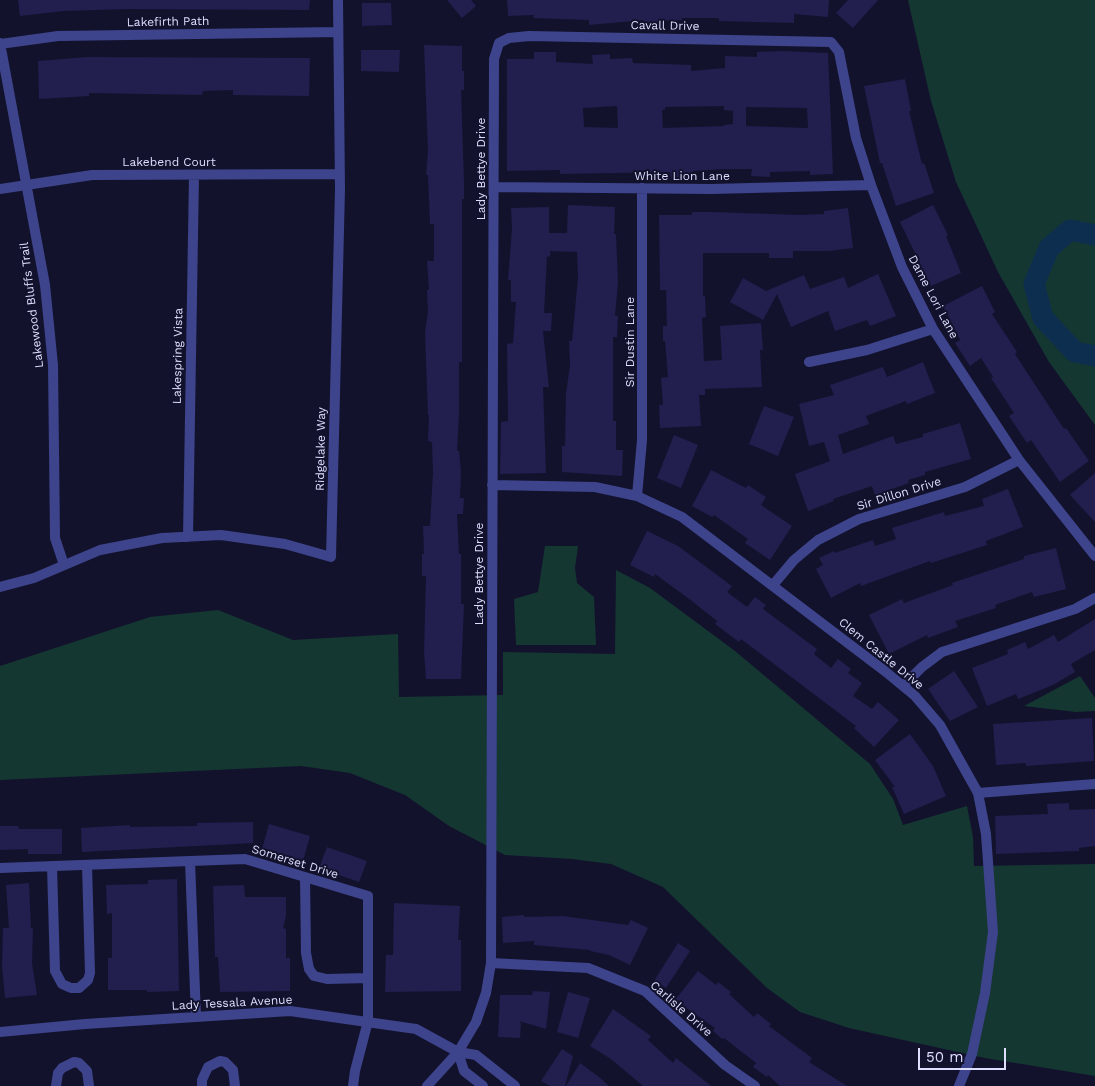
<!DOCTYPE html>
<html>
<head>
<meta charset="utf-8">
<style>
  body { margin:0 }
  #map { position:relative; width:1095px; height:1086px; overflow:hidden; background:#13122d; font-family:"Work Sans",sans-serif }
  canvas { display:block }
  .scale { position:absolute; left:918px; top:1048px; width:88px; height:22px; box-sizing:border-box; border:2px solid #dedeff; border-top:0; padding-left:6px; font-size:15px; line-height:18px; white-space:nowrap; color:#dedeff; -webkit-text-stroke:4px #13122d; paint-order:stroke }
</style>
</head>
<body>
<div id="map">
<canvas width="1095" height="1086"></canvas>
<div class="scale">50 m</div>
</div>
<script>
const context = document.querySelector('canvas').getContext('2d');
context.lineJoin = 'round';
function paint(path, color) {
  context.fillStyle = color;
  context.fill(path, 'evenodd');
}
function shape(rows) {
  const path = new Path2D();
  for (const r of rows) {
    path.moveTo(r[0], r[1]);
    for (let i = 2; i < r.length; i += 2) path.lineTo(r[i], r[i + 1]);
  }
  return path;
}
function strokePath(path, color, width, dash) {
  context.strokeStyle = color;
  context.lineWidth = width;
  context.lineCap = dash ? 'butt' : 'round';
  context.setLineDash(dash || []);
  context.stroke(path);
}
function write(font, color, halo, rows, align = 'center') {
  context.font = font + ' "Work Sans",sans-serif';
  context.lineWidth = 4;
  context.setLineDash([]);
  context.textBaseline = 'middle';
  context.strokeStyle = halo;
  context.fillStyle = color;
  for (const [text, x, y, turn = 0] of rows) {
    context.save();
    context.translate(x, y);
    context.rotate((+turn || 0) * Math.PI / 180);
    context.textAlign = isNaN(turn) ? turn : align;
    if (halo) context.strokeText(text, 0, 0);
    context.fillText(text, 0, 0);
    context.restore();
  }
}
const green = shape([
  [908,0,1095,0,1095,425,1049,362,998,272,956,182,931,101],
  [545,546,578,546,575,568,577,583,594,597,596,645,516,645,514,599,538,592],
  [616,570,650,588,735,651,870,764,893,799,903,825,967,806,973,837,974,866,1095,864,1095,1076,985,1058,849,1028,800,1012,767,988,663,887,611,864,572,859,505,855,449,826,405,795,350,773,301,766,0,780,0,666,150,617,218,610,293,640,398,634,399,697,503,695,503,652,615,654],
  [1080,676,1095,698,1095,711,1076,712,1024,706]
]);
const river = shape([
  [1095,235,1070,230,1049,248,1034,284,1043,318,1075,352,1095,356]
]);
const building = shape([
  [18,0,310,0,309,10,128,9,64,11,20,16],
  [447,0,471,0,476,6,462,18],
  [507,0,829,0,828,17,794,14,794,23,719,21,719,18,682,18,682,20,658,21,658,25,643,25,644,20,589,25,589,20,533,18,534,15,508,16],
  [848,0,878,0,853,28,836,13],
  [362,3,391,3,392,25,362,26],
  [424,45,462,46,462,71,464,71,464,90,461,90,464,182,464,199,462,199,462,362,459,362,459,416,457,451,459,451,461,473,460,498,464,498,463,514,457,514,459,554,461,554,461,604,464,604,461,679,426,679,424,652,426,576,422,576,422,554,424,554,423,526,430,526,433,472,432,442,428,441,429,415,428,415,425,332,428,312,427,290,429,290,427,261,434,261,434,224,430,224,428,175,426,175,428,152],
  [361,50,400,50,399,72,361,71],
  [781,51,828,53,833,174,810,175,810,171,770,172,770,177,751,176,752,169,723,169,693,171,693,176,671,178,670,172,560,174,560,170,507,171,507,59,534,59,534,52,556,52,556,62,593,64,592,55,610,54,610,59,632,58,633,63,691,65,691,71,725,68,725,56,757,57,757,52],
  [617,106,618,128,584,127,583,108],
  [724,106,724,110,733,111,733,124,724,125,724,126,663,128,662,110,665,110,665,107],
  [746,107,807,108,808,128,746,126],
  [87,57,310,58,309,96,233,95,233,90,203,91,202,95,89,93,89,96,39,99,38,61],
  [905,79,911,111,909,111,922,164,924,163,934,193,896,206,882,163,880,163,864,86],
  [568,205,615,207,614,234,616,234,618,283,615,316,618,316,617,337,613,337,613,421,616,421,616,450,623,450,622,476,562,472,562,446,565,446,566,393,570,366,569,341,572,341,578,278,577,252,550,251,550,257,547,256,544,313,552,313,551,331,543,331,549,387,543,387,546,473,500,474,501,422,508,421,507,344,513,343,516,302,511,302,511,280,508,280,512,229,511,208,549,207,549,233,567,233],
  [933,205,948,235,946,236,961,273,931,286,900,222],
  [848,208,853,248,829,251,793,251,793,258,769,258,769,253,703,253,703,296,705,296,706,317,702,318,704,361,722,360,720,326,761,323,763,350,760,350,762,387,705,389,705,395,699,395,701,426,660,428,659,405,663,405,661,378,668,377,665,341,663,341,663,326,667,326,666,290,660,290,659,215,692,215,692,212,712,212,800,215,824,214,824,211],
  [878,274,896,316,870,326,867,320,835,331,828,311,791,327,777,294,763,320,730,302,743,278,766,291,804,275,810,289,844,277,848,288],
  [982,286,995,312,992,314,1017,352,1015,354,1064,429,1066,428,1089,461,1060,482,1031,440,1027,443,1009,416,1014,413,991,378,993,377,981,358,970,366,955,343,960,340,943,306],
  [923,362,935,393,907,404,906,401,866,416,869,424,838,435,843,454,893,436,896,444,923,437,923,434,960,423,971,459,925,472,925,475,908,480,909,483,875,495,872,486,833,499,834,501,808,511,795,474,830,461,824,442,809,446,799,404,834,395,830,385,883,367,887,377],
  [764,406,794,417,778,456,749,444],
  [674,435,698,445,681,488,657,478],
  [711,470,746,488,748,485,766,497,761,505,792,526,770,560,745,543,748,539,714,515,712,517,692,506],
  [1095,473,1095,522,1070,495],
  [1008,489,1023,527,986,541,987,545,931,563,930,561,861,586,860,583,831,598,816,569,823,565,819,558,834,551,835,553,873,540,875,546,896,539,892,528,944,512,945,516,984,506,982,499],
  [647,531,678,546,732,586,727,592,747,607,755,597,766,605,763,609,817,649,814,654,831,668,838,659,851,669,848,673,862,683,853,696,872,709,878,702,899,720,874,747,854,728,856,726,741,639,739,642,715,624,717,621,692,601,655,574,654,577,630,565],
  [1056,548,1066,589,1034,597,1032,592,995,605,996,608,955,621,958,627,928,638,927,635,889,654,869,615,902,599,904,603,953,585,952,583,1024,559,1024,556],
  [1095,619,1095,650,1071,664,1075,672,1053,685,1018,699,1016,694,987,706,972,668,1008,654,1007,650,1025,642,1028,649,1054,635,1058,642],
  [954,671,978,707,950,721,928,689],
  [1092,718,1094,761,1026,766,1026,763,996,765,993,724],
  [910,734,933,766,946,796,904,814,892,787,895,787,875,760],
  [1069,803,1069,810,1095,809,1095,846,1079,848,1079,851,996,854,995,816,1048,814,1047,804],
  [253,822,253,843,82,852,81,828,130,825,130,827,197,826,197,823],
  [269,824,310,836,303,861,262,849],
  [0,826,18,826,19,829,62,829,62,854,28,854,28,849,0,850],
  [327,847,367,861,359,882,319,868],
  [177,879,179,991,147,992,147,990,108,990,108,958,112,958,112,913,107,914,106,885,148,884,148,880],
  [29,883,31,928,33,928,32,963,37,995,5,998,2,966,3,928,9,928,6,885],
  [244,885,245,897,286,897,286,916,283,928,286,929,286,958,290,958,290,991,220,992,218,957,215,957,213,886],
  [394,903,460,906,458,940,461,940,461,991,385,992,386,955,393,955],
  [524,915,524,917,563,916,628,925,631,920,648,928,630,965,609,955,590,951,590,950,534,945,534,941,503,943,502,917],
  [678,943,690,951,666,988,654,981],
  [698,971,716,985,718,982,731,992,729,994,754,1017,757,1013,771,1024,769,1026,812,1058,809,1062,847,1086,780,1086,768,1075,767,1077,753,1067,756,1063,724,1038,722,1039,713,1031,715,1028,675,1000],
  [533,991,550,992,546,1029,519,1021,521,1023,520,1038,498,1037,500,995,532,995],
  [568,992,590,998,578,1038,557,1032],
  [613,1009,651,1036,648,1040,673,1063,676,1058,711,1086,643,1086,611,1059,590,1046],
  [562,1049,573,1056,565,1086,550,1086,541,1081],
  [580,1063,599,1077,609,1086,566,1086]
]);
const street = shape([
  [0,43,45,285,53,365,55,538,64,565],
  [0,44,58,36,337,32],
  [494,187,711,189,871,185],
  [0,189,92,175,339,174],
  [809,362,867,350,933,329],
  [492,485,595,487,637,496,682,517,886,672,915,696,940,725,978,793,986,834,993,932,985,993,972,1054,959,1086],
  [637,496,642,440,642,188],
  [188,537,194,175],
  [773,585,794,560,818,540,859,519,965,487,1019,460],
  [0,587,34,578,100,550,162,538,221,535,285,544,331,557,340,189,338,0],
  [903,686,922,667,942,652,1075,609,1095,598],
  [978,793,1095,784],
  [190,861,196,1017],
  [52,866,55,971,62,984,71,988,79,988,88,980,90,973,87,865],
  [0,868,245,859,368,896,368,1021,355,1071,353,1086],
  [305,877,306,953,309,969,314,976,327,979,368,978],
  [491,963,588,968,645,991,725,1065,755,1086],
  [0,1032,85,1024,290,1011,416,1029,458,1052],
  [56,1086,58,1073,62,1068,74,1062,79,1063,87,1071,89,1086],
  [202,1086,202,1080,208,1067,220,1061,225,1062,233,1070,235,1086],
  [427,1086,458,1052,476,1022,486,993,491,963,494,59,499,43,509,38,529,36,831,42,839,52,856,138,871,185,902,267,933,329,1019,460,1095,556],
  [483,1086,464,1071,458,1052,476,1055,515,1086]
]);
const streetNames = [
  ["Lakefirth Path",168,22,-1],
  ["Cavall Drive",665,26,1],
  ["Lakebend Court",169,162],
  ["Lady Bettye Drive",481,169,-90],
  ["White Lion Lane",682,176],
  ["Dame Lori Lane",933,297,62],
  ["Lakewood Bluffs Trail",32,305,-97],
  ["Sir Dustin Lane",630,342,-90],
  ["Lakespring Vista",178,356,-89],
  ["Ridgelake Way",321,449,-89],
  ["Sir Dillon Drive",899,494,-17],
  ["Lady Bettye Drive",479,574,-90],
  ["Clem Castle Drive",881,654,39],
  ["Somerset Drive",295,862,17],
  ["Lady Tessala Avenue",232,1003,-3],
  ["Carlisle Drive",681,1009,41]
];
paint(green, '#153732');
strokePath(river, '#0e2e50', 21);
paint(building, '#221e4e');
strokePath(street, '#3d448c', 10);
write('12px', '#dedeff', '#13122d', streetNames);
</script>
</body>
</html>
